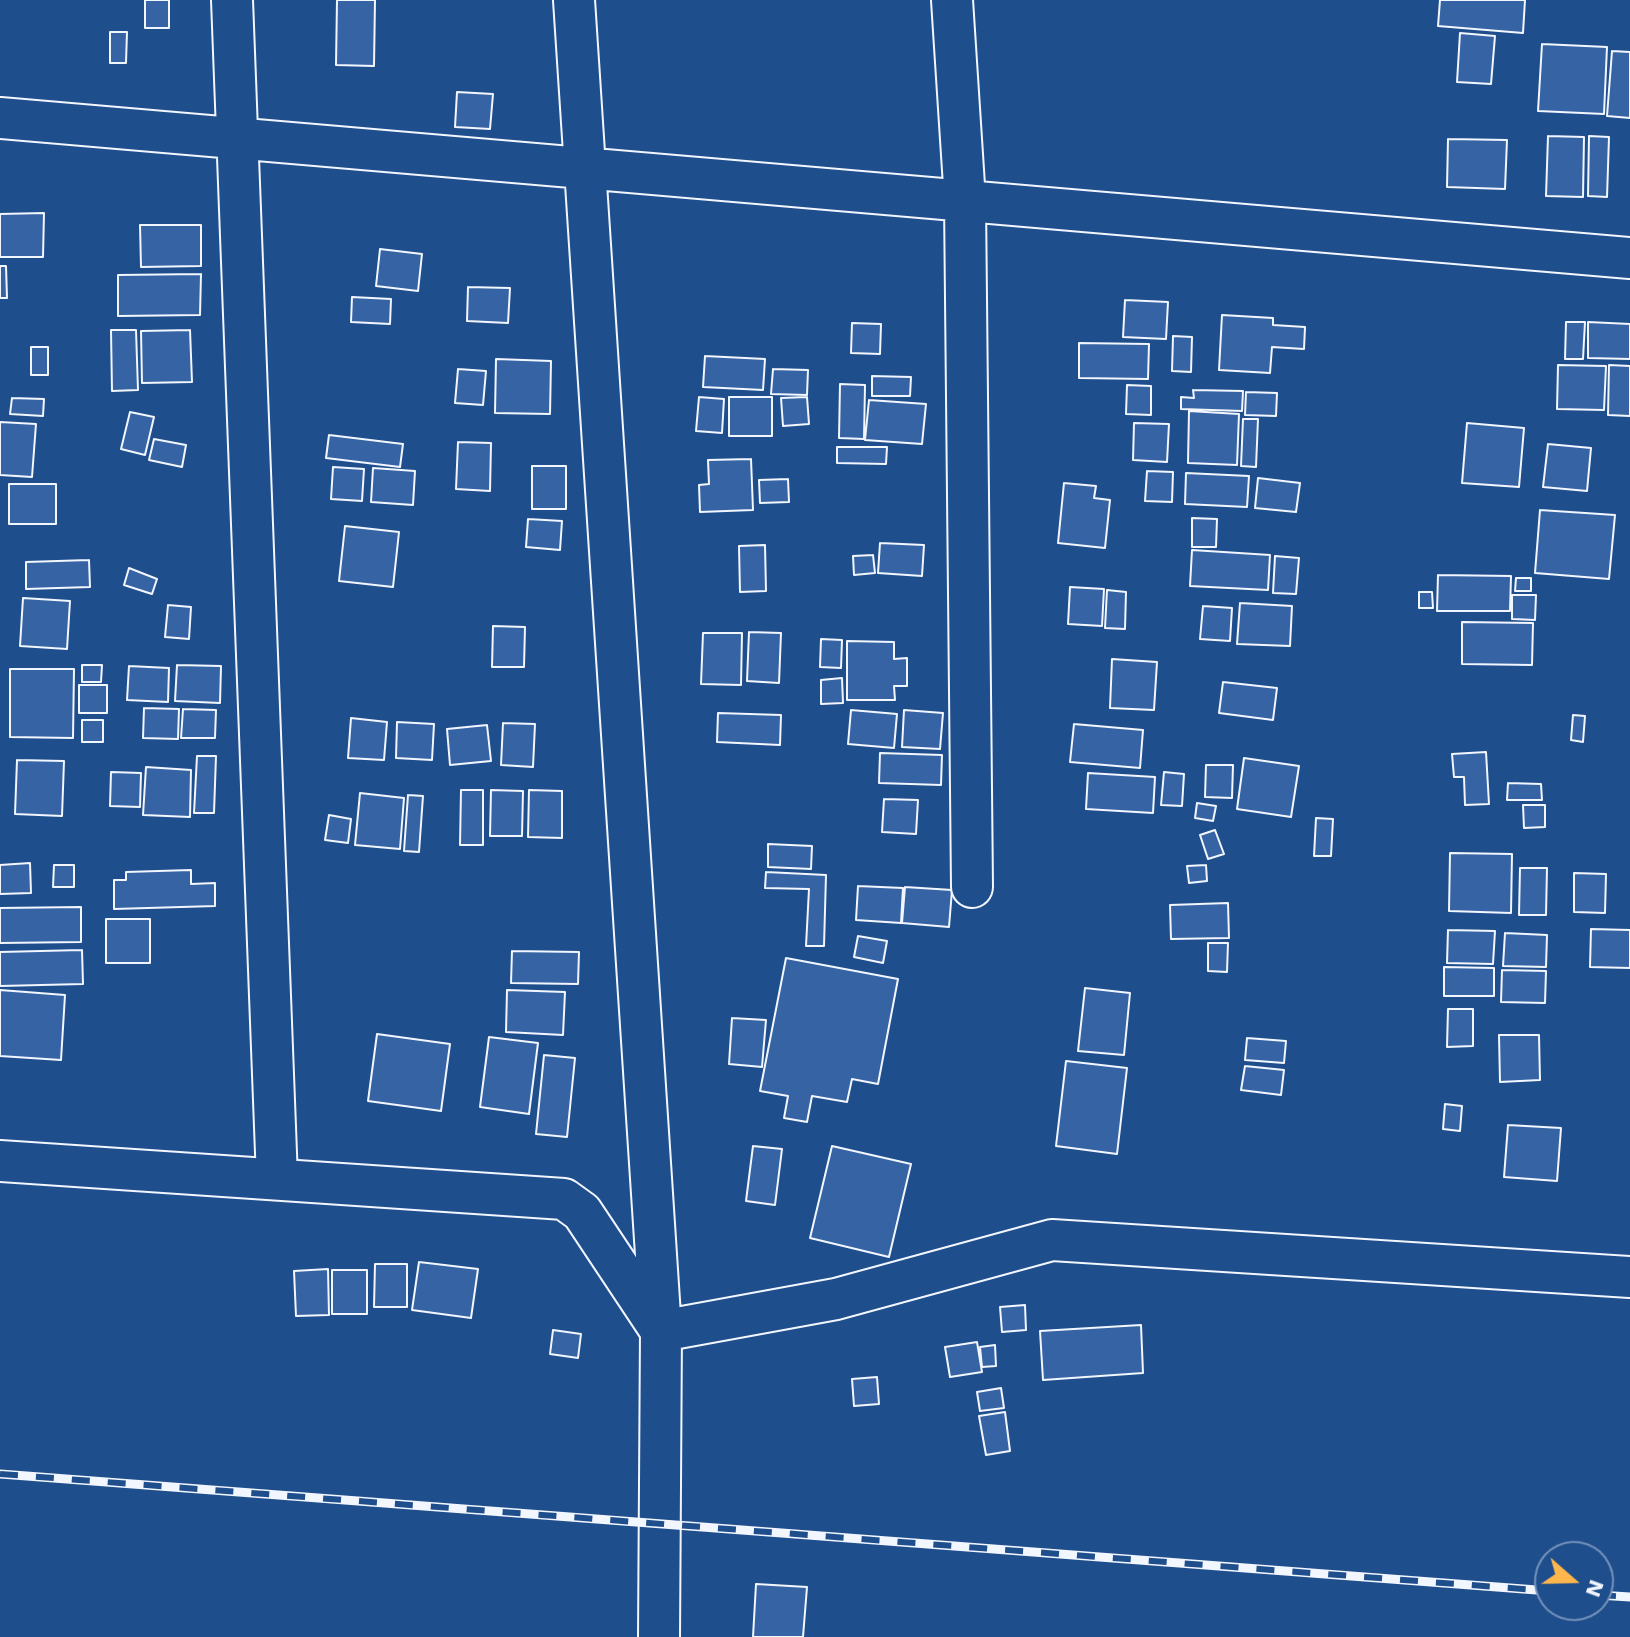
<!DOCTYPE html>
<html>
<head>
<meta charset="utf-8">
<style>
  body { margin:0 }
  #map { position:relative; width:1630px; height:1637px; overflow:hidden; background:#1f4e8c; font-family:"Work Sans",sans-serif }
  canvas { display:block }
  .north { position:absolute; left:1534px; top:1541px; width:80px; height:80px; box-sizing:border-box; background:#1f4e8c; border:2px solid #7391ba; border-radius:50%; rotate:110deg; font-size:22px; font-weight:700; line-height:32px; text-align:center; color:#f2f6ff }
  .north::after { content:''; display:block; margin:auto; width:28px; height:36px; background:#ffb74d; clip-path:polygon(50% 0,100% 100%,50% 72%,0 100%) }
</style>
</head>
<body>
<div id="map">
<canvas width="1630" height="1637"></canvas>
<div class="north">N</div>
</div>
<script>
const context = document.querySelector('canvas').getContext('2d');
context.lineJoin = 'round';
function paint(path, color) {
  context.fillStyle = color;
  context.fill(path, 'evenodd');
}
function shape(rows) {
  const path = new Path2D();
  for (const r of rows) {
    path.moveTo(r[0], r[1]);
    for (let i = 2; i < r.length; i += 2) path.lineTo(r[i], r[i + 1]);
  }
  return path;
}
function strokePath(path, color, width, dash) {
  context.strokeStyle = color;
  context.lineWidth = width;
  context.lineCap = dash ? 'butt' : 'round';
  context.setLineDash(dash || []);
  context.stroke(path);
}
const building = shape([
  [145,0,169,0,169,28,145,28,145,0],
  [337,0,375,0,374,66,336,65,337,0],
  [1440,0,1525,0,1523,33,1438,26,1440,0],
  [110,32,127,32,126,63,110,63,110,32],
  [1460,33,1495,36,1491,84,1457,82,1460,33],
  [1542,44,1607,47,1604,114,1538,111,1542,44],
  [1612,51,1630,52,1630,118,1607,116,1612,51],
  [457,92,493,94,490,129,455,127,457,92],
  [1548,136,1584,137,1583,197,1546,196,1548,136],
  [1589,136,1609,137,1607,197,1588,196,1589,136],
  [1448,139,1507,140,1505,189,1447,187,1448,139],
  [44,213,43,257,0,257,0,214,44,213],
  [140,225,201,225,201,266,141,267,140,225],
  [380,249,422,254,418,291,376,286,380,249],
  [0,266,6,266,7,298,0,298,0,266],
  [201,274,200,315,118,316,118,275,201,274],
  [468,287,510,288,508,323,467,321,468,287],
  [352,297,391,299,390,324,351,322,352,297],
  [1125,300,1168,302,1166,339,1123,337,1125,300],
  [1222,315,1273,318,1273,325,1305,327,1304,349,1272,347,1270,373,1219,370,1222,315],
  [1566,322,1585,322,1583,359,1565,359,1566,322],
  [1588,322,1630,324,1630,359,1588,358,1588,322],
  [852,323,881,324,880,354,851,353,852,323],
  [111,330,136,330,138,390,112,391,111,330],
  [190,330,192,382,142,383,141,331,190,330],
  [1173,336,1192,337,1191,372,1172,371,1173,336],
  [1079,343,1149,344,1148,379,1079,378,1079,343],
  [31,347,48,347,48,375,31,375,31,347],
  [705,356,765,359,763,390,703,387,705,356],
  [496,359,551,361,550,414,495,413,496,359],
  [1558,365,1606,366,1604,410,1557,409,1558,365],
  [1609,365,1630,366,1630,416,1608,415,1609,365],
  [458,369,486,371,483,405,455,403,458,369],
  [773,369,808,370,807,395,771,394,773,369],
  [872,376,911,377,910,396,872,396,872,376],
  [840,384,865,385,864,439,839,438,840,384],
  [1127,385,1151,386,1151,415,1126,414,1127,385],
  [1193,390,1243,391,1242,411,1181,409,1181,397,1194,398,1193,390],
  [1246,392,1277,393,1276,416,1245,415,1246,392],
  [699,397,724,399,722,433,696,431,699,397],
  [729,397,772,397,772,436,729,436,729,397],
  [807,397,809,424,783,426,781,398,807,397],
  [12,398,44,399,43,416,10,414,12,398],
  [869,400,926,404,922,444,865,440,869,400],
  [1189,411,1239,414,1237,465,1188,463,1189,411],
  [130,412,154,417,145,455,121,449,130,412],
  [1243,419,1258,419,1256,467,1241,466,1243,419],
  [0,422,36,424,32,477,0,475,0,422],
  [1134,423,1169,424,1167,462,1133,460,1134,423],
  [1467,423,1524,428,1519,487,1462,483,1467,423],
  [329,435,403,444,400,467,326,458,329,435],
  [154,439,186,445,182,467,149,460,154,439],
  [458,442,491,443,490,491,456,489,458,442],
  [1548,444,1591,448,1587,491,1543,487,1548,444],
  [837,447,887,447,886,464,837,463,837,447],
  [751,459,753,510,700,512,699,485,709,484,708,460,751,459],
  [532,466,566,466,566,509,532,509,532,466],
  [333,467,364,469,362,501,331,499,333,467],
  [373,468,415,471,413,505,371,502,373,468],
  [1147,471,1173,472,1172,502,1145,501,1147,471],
  [1186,473,1249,476,1247,507,1185,504,1186,473],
  [1258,478,1300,483,1296,512,1255,508,1258,478],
  [788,479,789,502,760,503,759,480,788,479],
  [1064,483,1096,486,1094,498,1110,500,1105,548,1058,543,1064,483],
  [9,484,56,484,56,524,9,524,9,484],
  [1540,510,1615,515,1609,579,1535,573,1540,510],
  [1192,518,1217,519,1216,547,1192,547,1192,518],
  [528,519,562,521,560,550,526,547,528,519],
  [345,526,399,532,393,587,339,581,345,526],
  [880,543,924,545,922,576,878,573,880,543],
  [765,545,766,591,740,592,739,546,765,545],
  [1192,550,1270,555,1268,590,1190,586,1192,550],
  [873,555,875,573,854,575,853,556,873,555],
  [1275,556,1299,558,1296,594,1273,593,1275,556],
  [89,560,90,587,26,589,26,562,89,560],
  [129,568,157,579,152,594,124,585,129,568],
  [1438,575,1511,576,1510,611,1437,611,1438,575],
  [1516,578,1531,578,1531,591,1515,591,1516,578],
  [1070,587,1104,589,1102,626,1068,624,1070,587],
  [1107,590,1126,592,1125,629,1105,628,1107,590],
  [1419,592,1432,592,1433,608,1419,608,1419,592],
  [1512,595,1536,595,1535,620,1512,619,1512,595],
  [23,598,70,601,67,649,20,646,23,598],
  [1240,603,1292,606,1290,646,1237,644,1240,603],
  [168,605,191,607,189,639,165,637,168,605],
  [1203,606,1232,608,1230,641,1200,639,1203,606],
  [1462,622,1533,623,1532,665,1462,664,1462,622],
  [493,626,525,627,524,667,492,667,493,626],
  [749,632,781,633,779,683,747,681,749,632],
  [703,633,742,633,741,685,701,684,703,633],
  [821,639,842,640,841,668,820,667,821,639],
  [847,641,894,642,894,659,907,658,907,686,894,686,895,700,847,700,847,641],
  [1112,659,1157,662,1154,710,1110,708,1112,659],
  [82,665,102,665,101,682,82,682,82,665],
  [177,665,221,666,220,703,175,701,177,665],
  [129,666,169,668,168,702,127,700,129,666],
  [10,669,74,669,73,738,10,737,10,669],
  [842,678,843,703,821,704,821,680,842,678],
  [1223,682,1277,688,1273,720,1219,713,1223,682],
  [79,685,107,685,107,713,79,713,79,685],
  [144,708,179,709,178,739,143,738,144,708],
  [183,709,216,710,215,738,181,738,183,709],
  [851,710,897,714,894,748,848,744,851,710],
  [904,710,943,713,940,749,902,747,904,710],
  [718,713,781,715,780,745,717,742,718,713],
  [1573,715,1585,716,1583,742,1571,740,1573,715],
  [351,718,387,722,384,760,348,758,351,718],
  [82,720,103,720,103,742,82,742,82,720],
  [397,722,434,724,432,760,396,758,397,722],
  [503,723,535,724,533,767,501,765,503,723],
  [1074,724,1143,730,1140,768,1070,762,1074,724],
  [487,725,491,761,450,765,447,729,487,725],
  [1486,752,1489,804,1465,805,1464,777,1454,777,1452,754,1486,752],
  [880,753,942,755,941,785,879,783,880,753],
  [197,756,216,756,214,813,194,813,197,756],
  [1244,758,1299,766,1291,817,1237,809,1244,758],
  [17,760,64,761,62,816,15,814,17,760],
  [1206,765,1233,765,1232,798,1205,797,1206,765],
  [146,767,191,770,190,817,143,815,146,767],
  [111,772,141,773,140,807,110,806,111,772],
  [1164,772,1184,774,1182,806,1161,805,1164,772],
  [1088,773,1155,777,1153,813,1086,809,1088,773],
  [1508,783,1541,784,1542,800,1507,800,1508,783],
  [461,790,483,790,483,845,460,845,461,790],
  [491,790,523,791,522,836,490,836,491,790],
  [529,790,562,791,562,838,528,837,529,790],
  [360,793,404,798,400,849,355,845,360,793],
  [408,795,423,796,419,852,404,851,408,795],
  [884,799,918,800,916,834,882,832,884,799],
  [1197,803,1216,806,1213,821,1195,818,1197,803],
  [1523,805,1545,805,1545,827,1524,828,1523,805],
  [329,815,351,819,348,843,325,840,329,815],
  [1316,818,1333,819,1331,856,1314,856,1316,818],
  [1215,830,1224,854,1208,859,1200,835,1215,830],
  [768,844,812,846,811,869,768,867,768,844],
  [1450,853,1512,854,1511,913,1449,911,1450,853],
  [30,863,31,893,0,894,0,865,30,863],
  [54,865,74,865,74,887,53,887,54,865],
  [1206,865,1207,881,1189,883,1187,866,1206,865],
  [1520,868,1547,868,1546,915,1519,915,1520,868],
  [191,870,191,884,215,883,215,906,114,909,114,880,126,880,126,872,191,870],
  [766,872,826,875,824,946,806,946,809,889,765,888,766,872],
  [1574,873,1606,874,1605,913,1574,912,1574,873],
  [858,886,903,888,901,923,856,920,858,886],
  [905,887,952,890,949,927,902,923,905,887],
  [1228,903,1229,938,1171,939,1170,905,1228,903],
  [81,907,81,942,0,943,0,908,81,907],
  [106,919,150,919,150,963,106,963,106,919],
  [1591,929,1630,930,1630,968,1590,967,1591,929],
  [1448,930,1495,931,1493,964,1447,963,1448,930],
  [1505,933,1547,935,1546,967,1503,966,1505,933],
  [858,936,887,941,883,963,854,957,858,936],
  [1208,943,1228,943,1227,972,1208,971,1208,943],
  [82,950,83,984,0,986,0,952,82,950],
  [512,951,579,952,578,984,511,983,512,951],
  [786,958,898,979,878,1084,852,1079,847,1102,812,1096,807,1122,784,1118,788,1096,760,1091,786,958],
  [1444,967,1494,968,1494,996,1444,996,1444,967],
  [1502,970,1546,971,1545,1003,1501,1002,1502,970],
  [1085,988,1130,993,1124,1055,1078,1051,1085,988],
  [0,990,65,995,61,1060,0,1056,0,990],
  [507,990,565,992,563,1035,506,1032,507,990],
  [1448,1009,1473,1009,1473,1046,1447,1047,1448,1009],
  [732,1018,766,1020,762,1067,729,1064,732,1018],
  [377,1034,450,1044,441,1111,368,1101,377,1034],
  [1499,1035,1539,1035,1540,1080,1500,1082,1499,1035],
  [489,1037,538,1043,529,1114,480,1107,489,1037],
  [1247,1038,1286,1041,1284,1063,1245,1060,1247,1038],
  [544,1055,575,1058,567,1137,536,1134,544,1055],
  [1066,1061,1127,1068,1117,1154,1056,1146,1066,1061],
  [1245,1066,1284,1070,1281,1095,1241,1090,1245,1066],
  [1445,1104,1462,1106,1460,1131,1443,1129,1445,1104],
  [1508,1125,1561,1128,1557,1181,1504,1177,1508,1125],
  [753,1146,782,1149,775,1205,746,1201,753,1146],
  [832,1146,911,1164,889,1257,810,1238,832,1146],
  [419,1262,478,1269,471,1318,412,1310,419,1262],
  [375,1264,407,1264,407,1307,374,1307,375,1264],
  [328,1269,329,1315,296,1316,294,1271,328,1269],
  [332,1270,367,1270,367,1314,332,1314,332,1270],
  [1025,1305,1026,1330,1002,1332,1000,1307,1025,1305],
  [1141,1325,1143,1373,1043,1380,1040,1331,1141,1325],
  [553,1330,581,1334,578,1358,550,1354,553,1330],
  [977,1342,982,1372,950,1377,945,1347,977,1342],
  [995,1345,996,1366,982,1367,980,1347,995,1345],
  [877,1377,879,1404,854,1406,852,1379,877,1377],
  [1001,1388,1004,1408,980,1411,977,1392,1001,1388],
  [1005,1412,1010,1451,986,1455,979,1416,1005,1412],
  [756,1584,807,1587,803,1637,753,1637,756,1584]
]);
const street = shape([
  [232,0,277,1179],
  [574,0,661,1331,659,1637],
  [952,0,965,201,972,887],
  [0,118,1630,258],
  [0,1161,564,1199,582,1212,661,1331,836,1299,1052,1240,1630,1277]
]);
const rail = shape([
  [0,1474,1550,1591],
  [1598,1595,1630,1597]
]);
paint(building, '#3563a3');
strokePath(building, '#f2f6ff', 2);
strokePath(street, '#f2f6ff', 44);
strokePath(street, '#1f4e8c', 40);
strokePath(rail, '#f2f6ff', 9);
strokePath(rail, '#1f4e8c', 6, [18]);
</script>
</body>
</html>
